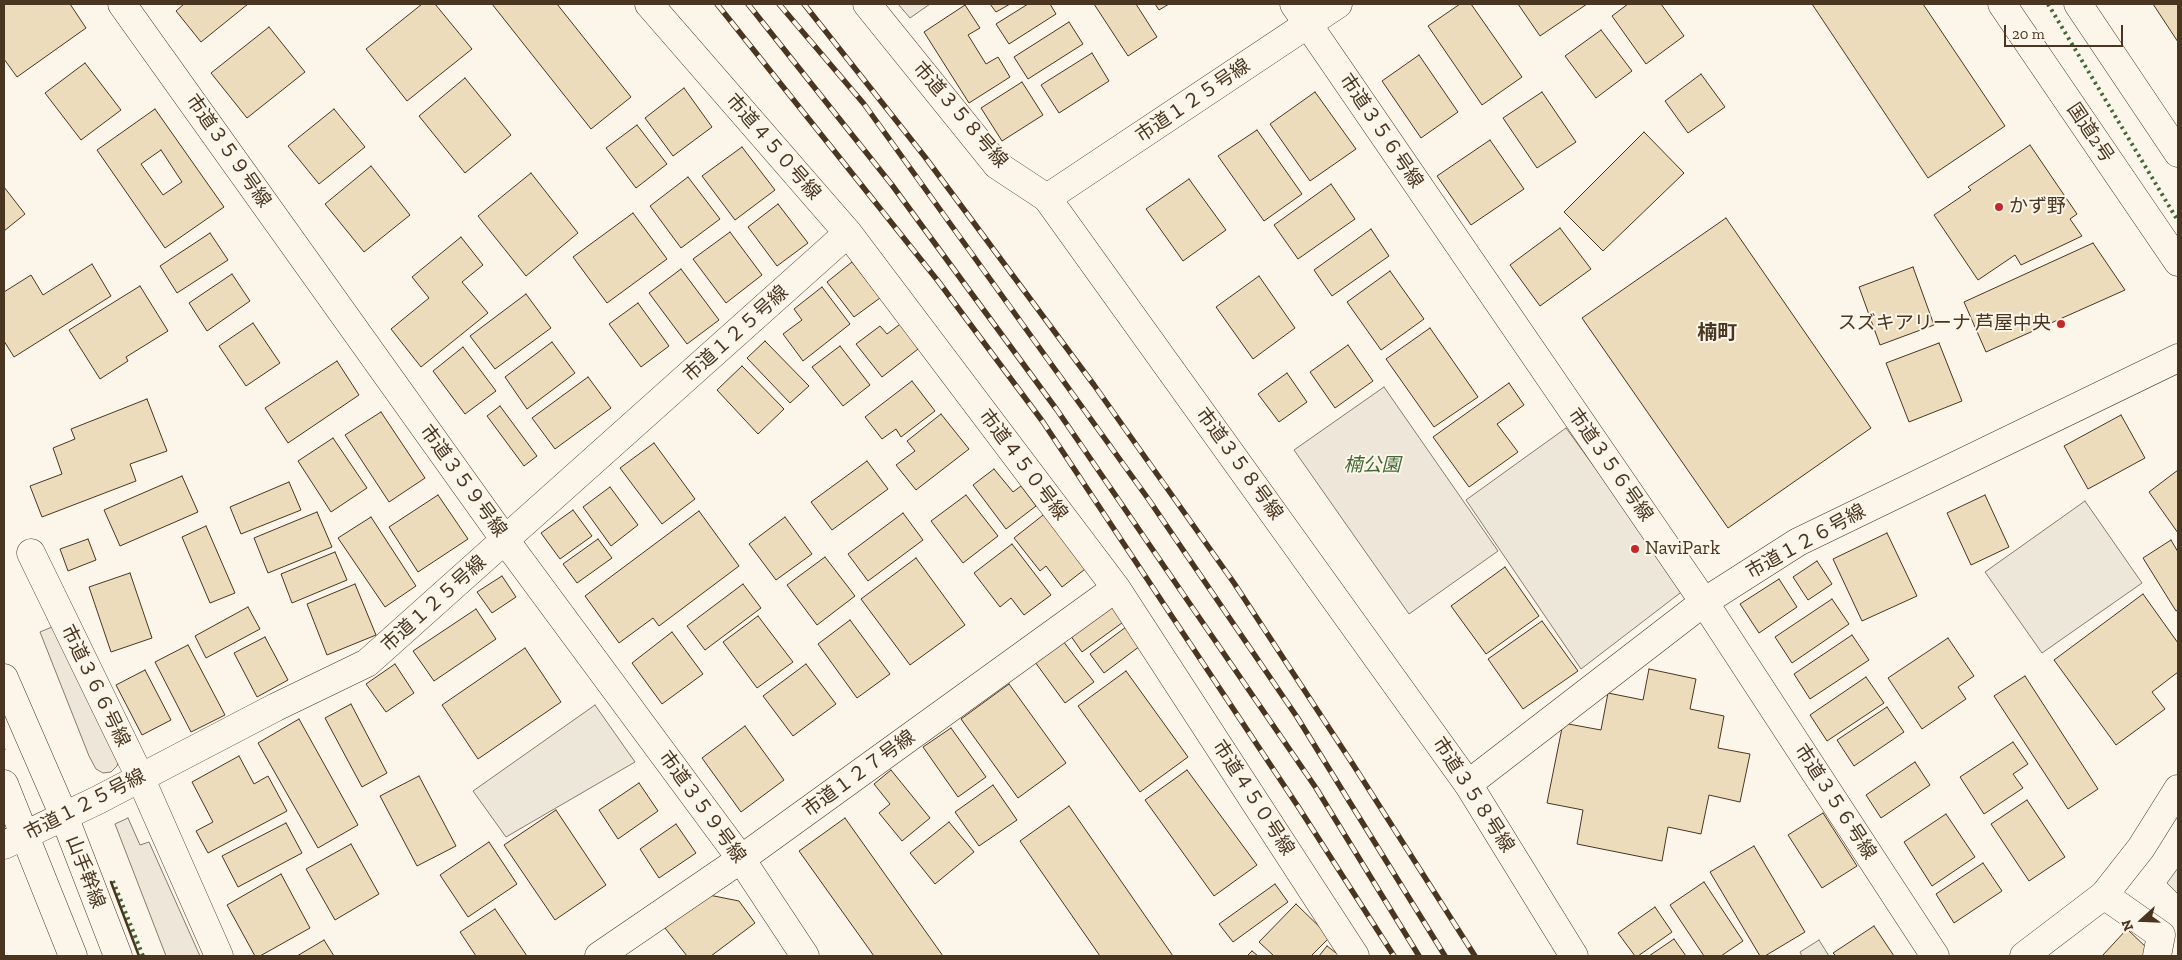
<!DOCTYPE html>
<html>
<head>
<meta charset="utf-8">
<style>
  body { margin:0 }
  #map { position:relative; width:2182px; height:960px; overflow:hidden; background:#fbf6e9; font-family:"Zilla Slab",serif }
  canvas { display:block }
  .frame { position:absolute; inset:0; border:5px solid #4a3520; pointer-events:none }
  .north { position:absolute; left:2117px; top:895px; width:50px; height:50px; -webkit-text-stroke:4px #fbf6e9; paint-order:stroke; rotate:250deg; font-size:14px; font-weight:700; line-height:20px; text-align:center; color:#4a3520 }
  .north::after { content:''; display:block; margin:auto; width:18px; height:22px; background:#4a3520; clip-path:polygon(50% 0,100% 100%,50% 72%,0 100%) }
  .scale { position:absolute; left:2004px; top:25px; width:119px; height:22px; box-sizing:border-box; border:2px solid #4a3520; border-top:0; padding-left:6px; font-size:15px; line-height:18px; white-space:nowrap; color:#4a3520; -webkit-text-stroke:4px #fbf6e9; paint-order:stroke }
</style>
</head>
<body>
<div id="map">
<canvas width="2182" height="960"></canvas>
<div class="frame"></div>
<div class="north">N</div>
<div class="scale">20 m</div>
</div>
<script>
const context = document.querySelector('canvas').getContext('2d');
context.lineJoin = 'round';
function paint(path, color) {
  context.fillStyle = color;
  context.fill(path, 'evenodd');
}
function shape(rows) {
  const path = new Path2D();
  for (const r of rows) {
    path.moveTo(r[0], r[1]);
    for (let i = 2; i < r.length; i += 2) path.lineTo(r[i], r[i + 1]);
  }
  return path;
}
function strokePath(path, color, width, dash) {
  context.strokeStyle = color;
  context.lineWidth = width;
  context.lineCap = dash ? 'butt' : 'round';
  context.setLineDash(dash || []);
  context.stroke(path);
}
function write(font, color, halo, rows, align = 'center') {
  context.font = font + ' "Zilla Slab","Noto Sans JP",serif';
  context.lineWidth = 4;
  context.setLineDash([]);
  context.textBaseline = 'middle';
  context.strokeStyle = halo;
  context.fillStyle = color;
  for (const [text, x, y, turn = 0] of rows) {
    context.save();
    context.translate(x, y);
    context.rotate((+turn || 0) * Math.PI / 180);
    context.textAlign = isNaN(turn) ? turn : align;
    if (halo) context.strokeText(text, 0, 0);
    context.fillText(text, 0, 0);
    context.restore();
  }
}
const green = shape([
  [1384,387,1498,551,1409,614,1294,450,1384,387],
  [52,627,119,760,117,766,111,772,103,773,96,769,89,756,40,632,52,627],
  [128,818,140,845,149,842,200,956,166,956,115,824,128,818]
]);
const parking = shape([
  [898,4,930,4,910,18,898,4],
  [1566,428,1684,590,1581,669,1466,500,1566,428],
  [2085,501,2142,583,2042,653,1985,572,2085,501],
  [595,705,635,762,506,837,473,791,595,705],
  [2178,868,2178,894,2167,883,2178,868],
  [1819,940,1829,956,1802,956,1800,952,1819,940]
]);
const building = shape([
  [4,4,70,4,86,28,17,77,4,59,4,4],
  [184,4,248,4,201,42,176,11,184,4],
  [422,4,435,4,472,49,407,101,366,49,422,4],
  [492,4,557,4,631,97,591,129,492,4],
  [990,4,1010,4,996,12,990,4],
  [1028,4,1050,4,1056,14,1009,44,996,24,1028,4],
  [1094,4,1136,4,1157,37,1128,56,1094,4],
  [1155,4,1169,4,1159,10,1155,4],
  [1460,4,1471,4,1522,77,1482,105,1428,26,1460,4],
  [1518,4,1587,4,1540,36,1518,4],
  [1628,4,1661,4,1684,36,1646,64,1612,16,1628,4],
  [1812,4,1923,4,2005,126,1928,178,1812,4],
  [2153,4,2178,4,2178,42,2153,4],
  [965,5,980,28,968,35,986,64,998,57,1010,77,969,103,924,32,965,5],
  [1069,22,1083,44,1028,79,1014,57,1069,22],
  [269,27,305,72,247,118,211,73,269,27],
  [1601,30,1632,71,1596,98,1565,56,1601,30],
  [1092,53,1109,81,1059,113,1041,85,1092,53],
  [1419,55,1458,112,1421,138,1382,81,1419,55],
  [85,63,121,110,81,140,45,93,85,63],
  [1701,74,1725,107,1688,133,1665,101,1701,74],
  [465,78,511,135,465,173,419,116,465,78],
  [1022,82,1043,115,1002,141,981,108,1022,82],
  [684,88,712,127,673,156,645,118,684,88],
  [1315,92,1356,149,1310,181,1270,124,1315,92],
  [1542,92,1576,142,1537,168,1503,118,1542,92],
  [155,109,224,207,165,248,97,150,155,109],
  [161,150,182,182,163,195,141,164,161,150],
  [334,109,365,147,319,184,288,146,334,109],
  [637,125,667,164,636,188,606,148,637,125],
  [1257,130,1302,194,1264,221,1218,156,1257,130],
  [1644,132,1684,173,1603,251,1564,212,1644,132],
  [1490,140,1524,189,1471,225,1437,176,1490,140],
  [2030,145,2077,214,2070,219,2082,236,2021,265,2015,255,1978,280,1934,215,1971,190,1968,187,2030,145],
  [742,147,775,190,735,220,702,176,742,147],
  [371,166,410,215,364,252,325,204,371,166],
  [531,173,578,233,526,276,478,216,531,173],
  [688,177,720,219,681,248,650,206,688,177],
  [1189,179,1226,230,1183,261,1146,209,1189,179],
  [1331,184,1355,219,1298,259,1274,225,1331,184],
  [4,187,25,214,4,231,4,187],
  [778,204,808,243,777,266,748,227,778,204],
  [633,213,667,259,607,303,573,257,633,213],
  [1726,218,1871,428,1728,528,1582,318,1726,218],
  [1560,228,1591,269,1540,306,1510,265,1560,228],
  [1371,229,1389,256,1332,296,1314,270,1371,229],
  [730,232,762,275,726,303,693,259,730,232],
  [210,233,228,260,177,293,160,266,210,233],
  [461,237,483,265,462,282,488,313,421,367,391,329,429,298,412,277,461,237],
  [2093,243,2125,290,1986,352,1964,302,2093,243],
  [852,262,880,298,854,317,827,282,852,262],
  [92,264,111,296,14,357,4,341,4,292,31,275,43,295,92,264],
  [1913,267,1934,325,1880,345,1859,287,1913,267],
  [681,269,719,320,687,344,649,293,681,269],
  [1390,271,1424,319,1381,350,1347,302,1390,271],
  [232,274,250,301,207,331,189,303,232,274],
  [1259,276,1295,328,1253,359,1216,307,1259,276],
  [140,286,168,331,126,357,128,361,100,379,69,330,140,286],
  [822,287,850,324,803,361,783,334,802,320,794,309,822,287],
  [526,294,551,328,495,369,470,336,526,294],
  [638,303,669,346,641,367,609,324,638,303],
  [903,322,922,346,882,377,856,344,880,326,887,334,903,322],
  [253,323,280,363,246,386,219,346,253,323],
  [1430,328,1478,397,1434,427,1386,359,1430,328],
  [765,341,809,386,790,403,747,358,765,341],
  [552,342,575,373,527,409,505,377,552,342],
  [1939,343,1962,401,1909,422,1886,363,1939,343],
  [1348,345,1373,381,1335,408,1310,372,1348,345],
  [840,346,870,385,843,406,812,367,840,346],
  [463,347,496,391,465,414,433,371,463,347],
  [337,361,359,395,288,443,265,408,337,361],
  [742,366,784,409,758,434,717,390,742,366],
  [1287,373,1307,402,1279,422,1258,394,1287,373],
  [588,377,611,408,555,449,532,418,588,377],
  [912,381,935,411,901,437,896,429,882,439,865,417,912,381],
  [1509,383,1524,405,1497,424,1518,452,1469,487,1433,437,1509,383],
  [147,399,167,451,130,464,136,481,42,517,30,486,62,474,53,448,75,439,71,429,147,399],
  [500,406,537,456,524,466,487,416,500,406],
  [381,412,425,478,389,502,345,435,381,412],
  [941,414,969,449,916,490,896,465,915,451,907,441,941,414],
  [2121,415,2145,458,2088,489,2064,446,2121,415],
  [333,438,367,488,331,512,298,461,333,438],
  [654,443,695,499,662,524,620,468,654,443],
  [867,461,888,489,832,530,811,502,867,461],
  [994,469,1013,492,1021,486,1036,506,1006,529,973,485,994,469],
  [2178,470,2178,533,2149,492,2178,470],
  [182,476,198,512,120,546,104,510,182,476],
  [289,482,301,510,241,534,230,507,289,482],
  [610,487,638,525,611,546,583,507,610,487],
  [438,495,468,539,418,572,389,527,438,495],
  [966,495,998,536,963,563,931,521,966,495],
  [1985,495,2009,547,1971,565,1947,513,1985,495],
  [573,510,592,536,560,559,541,533,573,510],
  [699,511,739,566,659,626,653,618,619,643,585,596,699,511],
  [317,512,332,547,268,573,254,538,317,512],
  [1047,512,1089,566,1062,587,1046,566,1040,571,1014,538,1047,512],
  [903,513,923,540,868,581,848,554,903,513],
  [371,517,416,586,385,607,338,538,371,517],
  [785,517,812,554,776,580,749,544,785,517],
  [206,526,235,593,210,603,182,537,206,526],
  [1887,533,1917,596,1862,621,1833,559,1887,533],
  [88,539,96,560,68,571,60,549,88,539],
  [598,539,612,558,577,583,563,564,598,539],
  [2171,540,2178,552,2178,610,2176,611,2143,558,2171,540],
  [1012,544,1051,595,1024,615,1011,598,1000,607,974,573,1012,544],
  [335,552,347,580,292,603,281,574,335,552],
  [825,557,855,596,817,625,787,585,825,557],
  [916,558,965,625,910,665,861,599,916,558],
  [1817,561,1832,584,1808,600,1793,577,1817,561],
  [1505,567,1539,616,1486,654,1451,606,1505,567],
  [130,573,152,638,111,652,89,587,130,573],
  [502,576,516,597,492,613,477,592,502,576],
  [1779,579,1797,607,1759,633,1740,604,1779,579],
  [355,584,376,635,327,655,307,604,355,584],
  [743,584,761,608,705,650,687,626,743,584],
  [2143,594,2178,643,2178,672,2152,692,2165,709,2116,745,2054,660,2143,594],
  [1832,599,1849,624,1792,663,1775,637,1832,599],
  [1112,600,1126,620,1082,652,1068,632,1112,600],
  [248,607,260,629,206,658,195,636,248,607],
  [476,609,496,639,434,681,413,651,476,609],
  [758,616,793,662,757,688,723,642,758,616],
  [850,620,890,674,857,698,818,644,850,620],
  [1542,621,1578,671,1523,709,1488,659,1542,621],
  [1126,627,1140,646,1104,673,1090,654,1126,627],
  [672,632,703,674,662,704,632,663,672,632],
  [1852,635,1869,660,1810,699,1794,674,1852,635],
  [265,637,288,680,257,697,234,653,265,637],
  [1948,638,1974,676,1958,687,1966,699,1922,729,1888,678,1948,638],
  [1063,641,1094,682,1065,703,1035,662,1063,641],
  [188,645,225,715,191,732,155,662,188,645],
  [525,648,561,702,478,759,442,705,525,648],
  [395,664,414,693,386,712,366,684,395,664],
  [806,664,836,704,793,736,763,696,806,664],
  [1649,669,1696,679,1690,709,1724,716,1718,748,1750,754,1740,802,1709,795,1701,834,1668,827,1662,861,1577,844,1583,810,1547,803,1563,723,1601,730,1608,693,1643,700,1649,669],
  [145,670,171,720,142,735,116,685,145,670],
  [1126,671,1188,757,1140,792,1078,706,1126,671],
  [2025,676,2098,789,2068,809,1994,696,2025,676],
  [1866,677,1884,703,1827,741,1810,715,1866,677],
  [1009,684,1066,763,1018,798,961,719,1009,684],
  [351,704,387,773,362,787,325,718,351,704],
  [1887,707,1904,732,1854,766,1837,740,1887,707],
  [299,719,358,825,318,848,258,743,299,719],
  [745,726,784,780,741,812,702,758,745,726],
  [951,728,986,777,958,797,923,747,951,728],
  [2013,742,2028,764,2013,774,2023,788,1984,814,1960,777,2013,742],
  [239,756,254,784,268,776,287,811,208,853,196,831,213,822,192,782,239,756],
  [1915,762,1930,785,1881,818,1866,795,1915,762],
  [891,770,930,818,902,841,879,813,890,804,874,784,891,770],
  [1187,770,1257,865,1214,896,1145,800,1187,770],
  [419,776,456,846,417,866,380,796,419,776],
  [639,783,658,811,618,839,599,810,639,783],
  [993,785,1017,820,979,846,955,812,993,785],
  [2027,800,2065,857,2029,881,1991,824,2027,800],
  [1069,806,1173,956,1100,956,1020,841,1069,806],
  [556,810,606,885,555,920,504,845,556,810],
  [1823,813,1857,866,1822,888,1788,835,1823,813],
  [1946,814,1975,857,1932,886,1904,842,1946,814],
  [845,818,943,956,874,956,799,851,845,818],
  [949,822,974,852,935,884,910,853,949,822],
  [286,823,302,853,238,887,222,856,286,823],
  [676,824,696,853,659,878,640,849,676,824],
  [489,842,517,884,468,917,440,875,489,842],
  [351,844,379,894,335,920,306,869,351,844],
  [1754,846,1805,932,1765,956,1760,956,1710,872,1754,846],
  [1983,863,2002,891,1954,923,1936,894,1983,863],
  [281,874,310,928,260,956,255,956,227,905,281,874],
  [1704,882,1743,941,1721,956,1704,956,1670,905,1704,882],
  [1275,884,1288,902,1233,942,1219,924,1275,884],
  [709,895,739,901,755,923,711,956,687,956,665,928,709,895],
  [1296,904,1330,937,1311,956,1274,956,1259,942,1296,904],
  [1655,907,1672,932,1638,956,1635,956,1618,933,1655,907],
  [495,909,527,956,476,956,460,932,495,909],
  [1874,926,1894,956,1836,956,1833,953,1874,926],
  [2127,929,2148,949,2145,956,2102,956,2127,929],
  [1674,939,1686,956,1649,956,1674,939],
  [324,940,334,956,297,956,324,940],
  [1327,946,1340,956,1319,956,1327,946],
  [1252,951,1258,956,1247,956,1252,951]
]);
const street = shape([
  [649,4,848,233,1116,588,1355,956],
  [867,4,997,165,1047,198],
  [1294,4,1704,602,1935,956],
  [31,553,140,777,219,956],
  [4,678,64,816,118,956],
  [4,784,73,956],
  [1468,784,1704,602,1798,542,2178,358],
  [4,845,98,800,276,707,367,663,848,233],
  [2104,895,2161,935,2157,956],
  [599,956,741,859,1116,588]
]);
const secondary = shape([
  [122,4,505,540,741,859,805,956],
  [1338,4,1047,198,1468,784,1574,956],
  [2024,956,2104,895,2141,848,2178,789]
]);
const highway = shape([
  [2002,4,2178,262],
  [2078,4,2178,153]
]);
const rail = shape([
  [717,4,938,281,1043,422,1299,808,1394,956],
  [748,4,892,185,1057,410,1316,788,1419,956],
  [779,4,864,104,1149,500,1297,717,1445,956],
  [804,4,925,157,1094,385,1234,583,1354,766,1475,956]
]);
const hedge = shape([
  [2048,4,2178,221],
  [113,881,143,956]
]);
const fence = shape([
  [4,746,5,750]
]);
const wall = shape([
  [111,882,139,956]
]);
const markers = [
  [1999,207,5,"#c62828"],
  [2061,324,5,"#c62828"],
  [1635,549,5,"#c62828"]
];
const streetNames = [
  ["市道１２５号線",1193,101,-34],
  ["市道３５８号線",960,115,49],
  ["市道３５６号線",1381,131,56],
  ["国道2号",2090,133,56],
  ["市道４５０号線",773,147,49],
  ["市道３５９号線",228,151,55],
  ["市道１２５号線",736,334,-42],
  ["市道３５８号線",1239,464,54],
  ["市道４５０号線",1023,465,53],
  ["市道３５６号線",1610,465,55],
  ["市道３５９号線",463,481,54],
  ["市道１２６号線",1806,542,-29],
  ["市道１２５号線",434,604,-42],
  ["市道３６６号線",95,686,64],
  ["市道１２７号線",859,774,-36],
  ["市道３５８号線",1473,795,57],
  ["市道４５０号線",1253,798,57],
  ["市道３５６号線",1835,802,57],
  ["市道１２５号線",85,805,-27],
  ["市道３５９号線",702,807,54],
  ["山手幹線",85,872,69]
];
const poiNames = [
  ["かず野",2009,207],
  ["スズキアリーナ 芦屋中央",2051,324,"right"],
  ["NaviPark",1645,549]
];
const parkNames = [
  ["楠公園",1372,466]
];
const neighbourhoodNames = [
  ["楠町",1717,333]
];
paint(green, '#ede6d9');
strokePath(green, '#887966', 1);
paint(parking, '#ede7d9');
strokePath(parking, '#887966', 1);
paint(building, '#ecdcbc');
strokePath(building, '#4a3520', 1);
strokePath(street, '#4a3520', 29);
strokePath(secondary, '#4a3520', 29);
strokePath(highway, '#4a3520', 29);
strokePath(street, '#fbf6e9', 28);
strokePath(secondary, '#fbf6e9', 28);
strokePath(highway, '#fbf6e9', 28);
strokePath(rail, '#4a3520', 5.5);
strokePath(rail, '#fbf6e9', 4, [11]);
strokePath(hedge, '#436837', 4, [2.5, 4]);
strokePath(fence, '#4a3520', 1, [6, 2.5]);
strokePath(wall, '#4a3520', 2.5);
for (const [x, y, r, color] of markers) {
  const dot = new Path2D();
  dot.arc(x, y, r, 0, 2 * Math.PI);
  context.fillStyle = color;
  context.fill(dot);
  strokePath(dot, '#fbf6e9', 2);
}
write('19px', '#4a3520', '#fbf6e9', streetNames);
write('19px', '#4a3520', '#fbf6e9', poiNames, 'left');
write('italic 19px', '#436837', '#fbf6e9', parkNames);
write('bold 20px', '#4a3520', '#fbf6e9', neighbourhoodNames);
</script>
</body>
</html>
